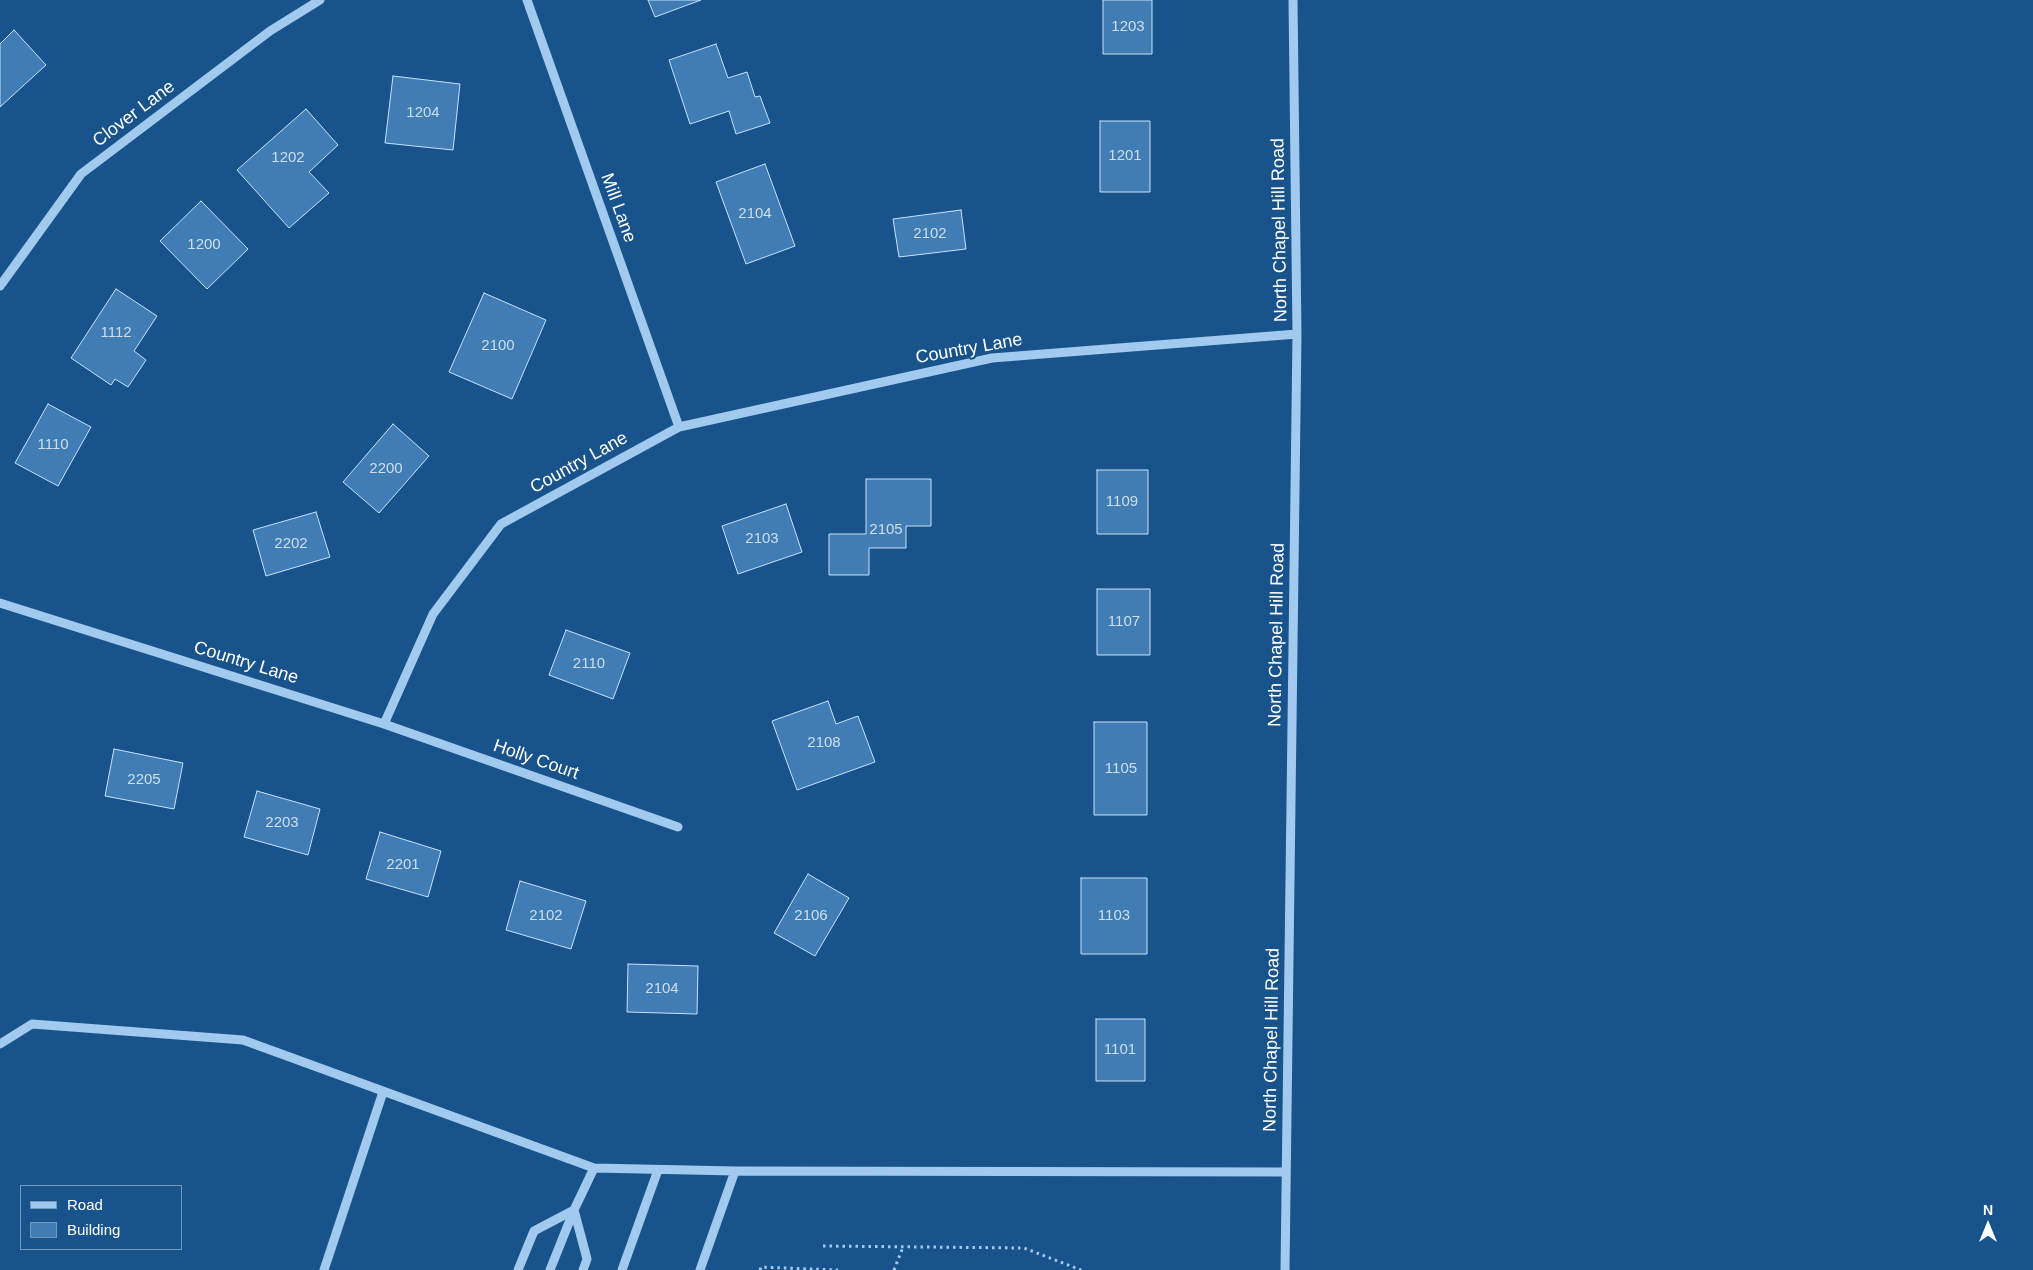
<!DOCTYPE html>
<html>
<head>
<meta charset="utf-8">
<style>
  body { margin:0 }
  #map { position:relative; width:2033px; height:1270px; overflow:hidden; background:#18538b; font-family:Arial,sans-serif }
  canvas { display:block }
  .legend { position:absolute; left:20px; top:1185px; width:162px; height:65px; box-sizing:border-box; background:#18538b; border:1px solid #7498b9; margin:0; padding:6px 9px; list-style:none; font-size:15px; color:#fff }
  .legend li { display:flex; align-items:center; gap:10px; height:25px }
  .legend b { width:25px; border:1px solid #7498b9 }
  .north { position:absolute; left:1963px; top:1200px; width:50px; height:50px; -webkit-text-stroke:4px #18538b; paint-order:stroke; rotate:0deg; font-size:14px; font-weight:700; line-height:20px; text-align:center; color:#fff }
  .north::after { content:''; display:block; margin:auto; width:18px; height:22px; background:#fff; clip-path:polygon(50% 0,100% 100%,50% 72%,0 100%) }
</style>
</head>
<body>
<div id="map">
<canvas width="2033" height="1270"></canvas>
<ul class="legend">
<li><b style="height:6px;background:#a2caee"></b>Road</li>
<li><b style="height:14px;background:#407db4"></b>Building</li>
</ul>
<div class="north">N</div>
</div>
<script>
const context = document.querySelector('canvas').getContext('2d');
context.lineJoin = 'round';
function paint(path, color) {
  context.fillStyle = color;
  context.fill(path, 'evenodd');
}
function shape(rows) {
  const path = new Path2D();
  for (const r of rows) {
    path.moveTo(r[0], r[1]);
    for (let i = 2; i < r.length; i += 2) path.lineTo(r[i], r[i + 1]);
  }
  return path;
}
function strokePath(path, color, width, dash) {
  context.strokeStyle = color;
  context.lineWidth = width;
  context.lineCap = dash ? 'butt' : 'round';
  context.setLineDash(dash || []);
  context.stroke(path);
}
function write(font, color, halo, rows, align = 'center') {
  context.font = font + ' Arial,sans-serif';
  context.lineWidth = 4.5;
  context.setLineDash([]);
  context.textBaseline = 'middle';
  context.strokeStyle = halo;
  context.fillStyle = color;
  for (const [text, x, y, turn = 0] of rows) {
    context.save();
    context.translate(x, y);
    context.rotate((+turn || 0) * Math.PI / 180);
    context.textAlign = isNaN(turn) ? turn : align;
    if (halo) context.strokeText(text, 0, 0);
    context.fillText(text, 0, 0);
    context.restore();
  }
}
const building = shape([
  [648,0,701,0,655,17,648,0],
  [1103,0,1152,0,1152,54,1103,54,1103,0],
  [14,30,46,65,0,107,0,44,14,30],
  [716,44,728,78,747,72,755,97,760,96,770,123,736,134,729,111,690,124,669,60,716,44],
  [393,76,460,84,453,150,385,143,393,76],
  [306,109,338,145,309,172,329,193,289,228,237,170,306,109],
  [1100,121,1150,121,1150,192,1100,192,1100,121],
  [765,164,795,246,746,264,716,182,765,164],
  [201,201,248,249,207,289,160,241,201,201],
  [961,210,966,249,899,257,893,219,961,210],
  [116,289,157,316,134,351,146,360,128,387,115,379,111,385,71,358,116,289],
  [484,293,546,320,512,399,449,372,484,293],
  [48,404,91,427,58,486,15,463,48,404],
  [393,424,429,456,379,513,343,482,393,424],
  [1097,470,1148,470,1148,534,1097,534,1097,470],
  [866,479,931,479,931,526,906,526,906,548,869,548,869,575,829,575,829,534,866,534,866,479],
  [786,504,802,552,738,574,722,526,786,504],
  [316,512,330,557,266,576,253,530,316,512],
  [1097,589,1150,589,1150,655,1097,655,1097,589],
  [566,630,630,653,613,699,549,675,566,630],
  [828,701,836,724,858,716,875,762,797,790,772,721,828,701],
  [1094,722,1147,722,1147,815,1094,815,1094,722],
  [114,749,183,763,174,809,105,796,114,749],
  [257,791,320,809,308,855,244,837,257,791],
  [380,832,441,851,428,897,366,879,380,832],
  [808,874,849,898,815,956,774,933,808,874],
  [1081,878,1147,878,1147,954,1081,954,1081,878],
  [520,881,586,901,571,949,506,930,520,881],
  [628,964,698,966,697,1014,627,1012,628,964],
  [1096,1019,1145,1019,1145,1081,1096,1081,1096,1019]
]);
const path = shape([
  [823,1246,1024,1248,1081,1270],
  [760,1270,761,1267,838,1270],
  [894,1270,903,1247]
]);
const minor = shape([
  [527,0,679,427],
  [0,286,81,174,270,31,320,0],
  [0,603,384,724,678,827],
  [384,724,433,614,501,524,679,427,992,358,1297,334],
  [0,1044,32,1024,243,1040,594,1168,735,1171,1286,1172],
  [574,1210,587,1259,583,1270],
  [324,1270,383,1092],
  [518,1270,534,1231,574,1210,594,1168],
  [550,1270,574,1210],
  [622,1270,658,1170],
  [700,1270,735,1171],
  [1285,1270,1297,334,1293,0]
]);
const numberNames = [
  ["1203",1128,27],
  ["1204",423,113],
  ["1201",1125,156],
  ["1202",288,158],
  ["2104",755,214],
  ["2102",930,234],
  ["1200",204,245],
  ["1112",116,333],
  ["2100",498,346],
  ["1110",53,445],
  ["2200",386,469],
  ["1109",1122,502],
  ["2105",886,530],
  ["2103",762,539],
  ["2202",291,544],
  ["1107",1124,622],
  ["2110",589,664],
  ["2108",824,743],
  ["1105",1121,769],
  ["2205",144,780],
  ["2203",282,823],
  ["2201",403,865],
  ["2102",546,916],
  ["2106",811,916],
  ["1103",1114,916],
  ["2104",662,989],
  ["1101",1120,1050]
];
const streetNames = [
  ["Clover Lane",134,114,-37],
  ["Mill Lane",618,208,70],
  ["North Chapel Hill Road",1280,230,-91],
  ["Country Lane",969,349,-10],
  ["Country Lane",579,463,-29],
  ["North Chapel Hill Road",1277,635,-89],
  ["Country Lane",246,663,17],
  ["Holly Court",536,760,19],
  ["North Chapel Hill Road",1272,1040,-89]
];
paint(building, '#407db4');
strokePath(building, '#c8e2fa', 1);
strokePath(path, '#a2caee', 3, [2.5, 4]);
strokePath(minor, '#a2caee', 9);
write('15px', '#cfdeec', null, numberNames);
write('18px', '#fff', '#18538b', streetNames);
</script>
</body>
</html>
